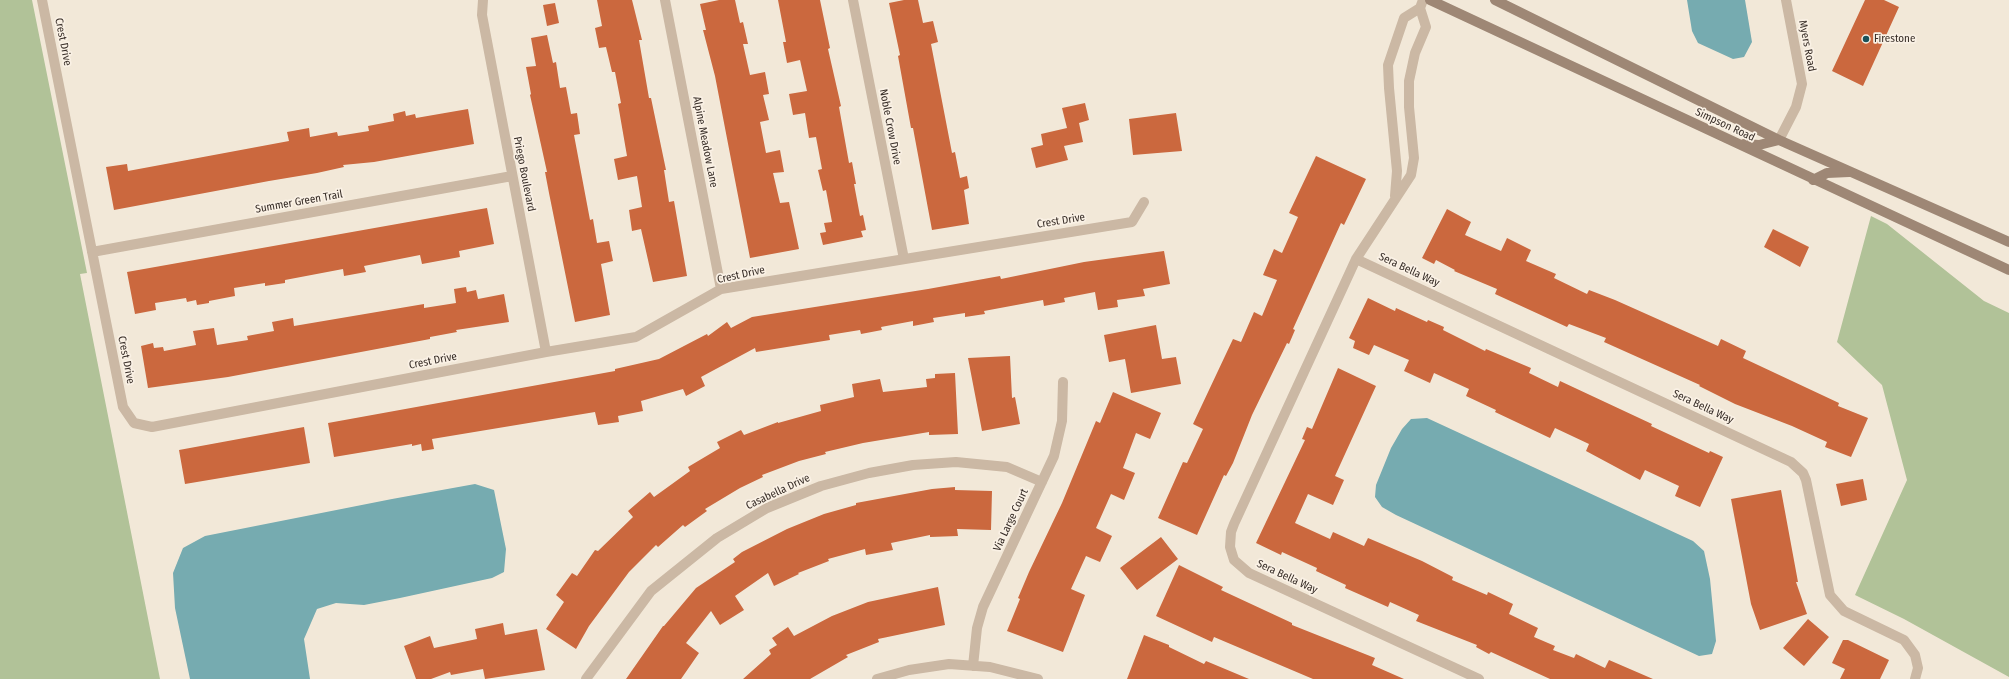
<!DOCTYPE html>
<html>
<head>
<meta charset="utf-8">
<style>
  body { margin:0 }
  canvas { display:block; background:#f2e8d8 }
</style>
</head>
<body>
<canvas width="2009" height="679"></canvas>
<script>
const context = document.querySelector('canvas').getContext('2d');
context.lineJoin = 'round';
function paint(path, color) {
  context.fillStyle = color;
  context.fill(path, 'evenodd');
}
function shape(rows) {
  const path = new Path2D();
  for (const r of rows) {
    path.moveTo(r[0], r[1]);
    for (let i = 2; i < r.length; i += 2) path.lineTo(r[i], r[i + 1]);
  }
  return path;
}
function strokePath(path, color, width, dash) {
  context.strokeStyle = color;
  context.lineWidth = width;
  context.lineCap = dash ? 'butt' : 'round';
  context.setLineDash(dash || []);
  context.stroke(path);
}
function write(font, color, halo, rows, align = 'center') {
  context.font = font + ' "Fira Sans Condensed",sans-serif';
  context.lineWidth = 3.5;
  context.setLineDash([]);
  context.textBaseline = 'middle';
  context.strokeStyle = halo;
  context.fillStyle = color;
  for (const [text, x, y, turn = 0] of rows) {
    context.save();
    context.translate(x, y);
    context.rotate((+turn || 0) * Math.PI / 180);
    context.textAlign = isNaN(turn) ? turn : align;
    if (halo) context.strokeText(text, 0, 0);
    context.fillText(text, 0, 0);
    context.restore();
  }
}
const green = shape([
  [0,0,32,0,87,273,80,274,160,679,0,679],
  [1871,216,1887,224,1984,301,2009,313,2009,677,1904,619,1855,595,1907,480,1882,385,1837,342]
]);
const water = shape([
  [1687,0,1745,0,1752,42,1744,57,1733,59,1698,43,1692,31],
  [1427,418,1693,541,1704,551,1710,579,1716,641,1712,654,1699,656,1396,515,1382,507,1375,497,1376,485,1391,448,1402,429,1411,419],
  [475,484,494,490,506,549,504,572,492,578,400,598,364,605,336,603,317,609,304,639,310,679,190,679,175,608,173,573,183,548,205,536,392,499]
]);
const building = shape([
  [597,0,632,0,642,40,639,40,649,98,651,98,666,170,664,170,669,202,674,201,687,276,653,282,641,229,632,231,629,210,642,207,637,176,618,180,614,159,627,156,618,104,621,103,615,72,612,72,606,47,599,48,595,28,602,26],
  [719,0,735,0,740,23,743,22,748,44,743,44,750,75,765,72,769,94,763,95,769,120,760,122,766,153,780,150,784,172,773,173,780,203,789,202,799,249,750,258,715,76,703,30,706,30,700,4],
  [778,0,820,0,830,48,828,49,841,106,839,107,849,163,852,162,856,184,854,184,860,216,863,215,866,230,861,231,863,237,823,245,820,233,826,232,824,223,832,222,826,190,823,191,818,170,822,169,816,137,809,138,805,113,793,115,789,94,807,91,800,60,787,63,783,42,786,42],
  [904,0,918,0,923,23,933,21,938,42,931,44,952,153,955,152,960,178,967,176,969,188,964,190,969,224,932,230,913,128,911,128,898,56,900,55,889,3],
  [1865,0,1884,0,1899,7,1863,86,1832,71],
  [555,3,559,23,547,26,543,5],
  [547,35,553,63,556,62,560,88,566,87,571,114,577,113,580,134,574,135,590,220,593,219,597,243,609,241,613,261,601,264,610,315,575,322,549,193,545,172,547,172,530,95,531,94,526,67,536,66,531,38],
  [1085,103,1089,120,1079,123,1083,142,1064,146,1068,160,1036,168,1031,148,1043,145,1041,134,1067,128,1062,108],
  [468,109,474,144,374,162,343,165,344,167,317,173,269,181,114,210,106,167,127,164,128,171,289,141,287,132,309,128,310,137,337,132,338,136,369,131,368,126,394,121,393,114,405,111,406,116,415,114,416,118],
  [1176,113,1182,151,1133,155,1129,119],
  [1316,156,1366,179,1344,225,1341,223,1293,329,1295,330,1289,344,1287,343,1252,415,1233,463,1226,476,1224,475,1197,535,1158,518,1183,462,1187,463,1203,429,1193,424,1233,339,1241,342,1254,312,1262,316,1277,280,1263,275,1274,249,1282,253,1298,217,1289,213],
  [487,208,494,244,459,251,460,257,422,264,420,255,364,266,366,272,344,276,343,269,285,280,285,283,265,286,265,283,234,288,235,296,209,301,209,303,197,305,196,300,187,302,186,298,155,303,156,310,135,314,127,272],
  [1447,209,1471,222,1465,235,1501,251,1507,238,1531,250,1526,261,1556,274,1554,278,1587,294,1589,290,1615,300,1718,346,1721,339,1746,351,1743,358,1839,403,1838,406,1868,418,1851,457,1825,447,1827,442,1792,426,1735,404,1699,386,1700,385,1604,342,1606,338,1569,324,1567,327,1495,294,1497,289,1454,271,1455,270,1436,260,1434,264,1422,258],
  [1773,229,1809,247,1800,267,1764,247],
  [1164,251,1170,284,1143,289,1145,296,1117,300,1118,307,1098,310,1095,292,1064,298,1065,302,1044,306,1043,300,984,311,985,314,965,317,965,313,933,318,934,322,913,326,913,321,881,327,882,330,861,334,860,330,829,335,830,340,756,352,755,348,701,377,705,386,686,396,683,389,641,401,643,411,618,416,619,422,598,425,595,412,432,439,434,449,422,451,421,444,412,446,412,444,334,457,328,423,615,371,615,369,659,359,707,334,708,336,727,322,731,328,752,317,928,289,1000,276,1001,279,1084,262],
  [466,287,467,292,476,290,478,299,504,294,509,322,456,330,457,332,430,337,430,339,228,377,148,388,141,346,153,343,154,348,163,347,164,351,196,345,193,331,214,328,217,345,248,340,247,336,274,331,272,322,293,318,294,326,424,304,424,308,456,303,454,289],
  [1368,298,1395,311,1396,308,1427,322,1428,320,1444,327,1443,330,1485,351,1486,349,1531,368,1529,373,1558,387,1560,381,1652,424,1651,426,1709,453,1710,451,1723,457,1700,507,1675,496,1679,486,1645,470,1640,480,1586,451,1589,444,1555,428,1550,438,1495,412,1496,410,1466,396,1469,389,1434,373,1430,383,1404,371,1409,360,1374,345,1369,355,1353,348,1355,341,1349,338],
  [1156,325,1162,359,1176,357,1181,384,1131,393,1125,359,1109,362,1104,335],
  [1010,356,1012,398,1015,397,1020,424,982,431,968,358],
  [1338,368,1376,386,1335,476,1344,480,1333,505,1308,494,1295,523,1330,539,1333,532,1364,546,1368,538,1422,561,1453,577,1452,580,1487,595,1488,592,1513,604,1509,614,1538,628,1534,637,1555,646,1553,650,1574,658,1576,654,1605,668,1609,660,1653,679,1550,679,1491,652,1489,654,1476,647,1477,645,1416,621,1419,615,1390,602,1388,607,1345,588,1346,585,1316,571,1317,568,1282,552,1281,555,1256,543,1305,440,1302,439,1307,427,1312,429],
  [955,373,958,434,929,435,929,432,863,443,825,452,826,454,799,461,762,475,763,477,740,488,705,509,707,511,685,527,683,525,658,547,656,545,629,572,589,626,576,649,546,629,564,602,556,595,572,573,577,576,595,550,598,551,633,517,628,511,650,492,654,497,690,471,688,467,720,448,717,442,741,430,744,435,778,422,778,423,821,411,820,405,854,397,852,384,880,379,883,392,927,387,926,379,935,378,935,374],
  [1113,392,1161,413,1150,439,1136,433,1123,468,1135,473,1124,500,1111,494,1096,528,1112,536,1100,562,1086,556,1071,589,1085,595,1063,652,1007,631,1020,599,1018,598,1029,572,1062,503,1096,421,1100,423],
  [304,427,310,463,185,484,179,450],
  [1863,479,1867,500,1841,506,1836,484],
  [955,487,955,490,992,491,991,530,957,529,958,536,930,537,930,535,891,543,893,550,866,555,865,549,828,559,829,561,798,573,799,574,774,586,768,573,735,596,744,610,720,625,711,611,686,643,699,653,681,679,626,679,663,626,664,626,696,588,735,562,733,559,742,552,787,529,824,514,856,505,856,503,932,489],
  [1781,490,1798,582,1796,582,1807,614,1760,630,1751,604,1731,499],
  [1161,537,1178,559,1137,590,1120,568],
  [1179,565,1223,587,1221,590,1292,623,1292,625,1375,658,1372,665,1404,679,1313,679,1214,637,1212,642,1156,616],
  [938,587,945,625,878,639,879,642,846,655,848,657,810,679,743,679,771,654,769,650,777,645,772,638,788,627,794,636,832,616,868,602],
  [1808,619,1829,637,1804,666,1783,648],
  [503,623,505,635,537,629,545,670,485,679,483,669,451,675,450,672,431,679,416,679,404,646,430,636,434,648,477,639,475,629],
  [1144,635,1169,645,1169,647,1204,664,1206,661,1249,679,1127,679],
  [1843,640,1848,640,1889,660,1880,679,1840,679,1845,669,1832,663]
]);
const street = shape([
  [42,0,123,407,134,423,152,427,546,352,636,337,721,289,1132,222,1144,202],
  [483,0,482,15,546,352],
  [665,0,721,289],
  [853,0,904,259],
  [1420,8,1426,27,1415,53,1409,81,1409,107,1414,158,1411,175,1356,259,1234,524,1231,532,1230,547,1234,560,1249,573,1479,679],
  [1779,140,1796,107,1802,84,1786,0],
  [1395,196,1397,171,1389,88,1388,65,1404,18,1420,8,1423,0],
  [92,252,512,176],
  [1356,259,1791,462,1803,473,1806,480,1830,595,1844,611,1904,640,1915,655,1918,668,1915,679],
  [973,666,977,628,983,607,1054,456,1062,421,1063,382],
  [586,679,651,591,717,538,767,508,821,486,869,473,913,465,956,462,1007,467,1042,482],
  [877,679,909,670,949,664,990,667,1038,679]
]);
const secondary = shape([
  [1430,0,2009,270],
  [1495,0,1779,140,2009,242],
  [1744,144,1759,145,1779,140],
  [1813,180,1827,173,1849,172]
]);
const markers = [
  [1866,39,4,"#1a5159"]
];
const poiNames = [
  ["Firestone",1874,39]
];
const streetNames = [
  ["Crest Drive",63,42,79],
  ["Myers Road",1807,46,79],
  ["Simpson Road",1725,125,25],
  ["Noble Crow Drive",890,127,79],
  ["Alpine Meadow Lane",705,142,79],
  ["Priego Boulevard",524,174,79],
  ["Summer Green Trail",299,202,-10],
  ["Crest Drive",1061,221,-9],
  ["Sera Bella Way",1409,270,25],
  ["Crest Drive",741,275,-12],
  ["Crest Drive",126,360,79],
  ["Crest Drive",433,361,-11],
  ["Sera Bella Way",1703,407,25],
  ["Casabella Drive",778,492,-25],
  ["Via Large Court",1011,520,-65],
  ["Sera Bella Way",1287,577,25]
];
paint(green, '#b1c298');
paint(water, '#76abb0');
paint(building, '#cb683e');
strokePath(street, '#cbb8a4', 10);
strokePath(secondary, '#9e8775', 10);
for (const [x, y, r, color] of markers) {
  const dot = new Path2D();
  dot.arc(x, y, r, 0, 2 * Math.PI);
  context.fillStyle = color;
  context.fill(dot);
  strokePath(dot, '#faf1e5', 1.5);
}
write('11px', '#362c26', '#faf1e5', poiNames, 'left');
write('11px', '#362c26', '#faf1e5', streetNames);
</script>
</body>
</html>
